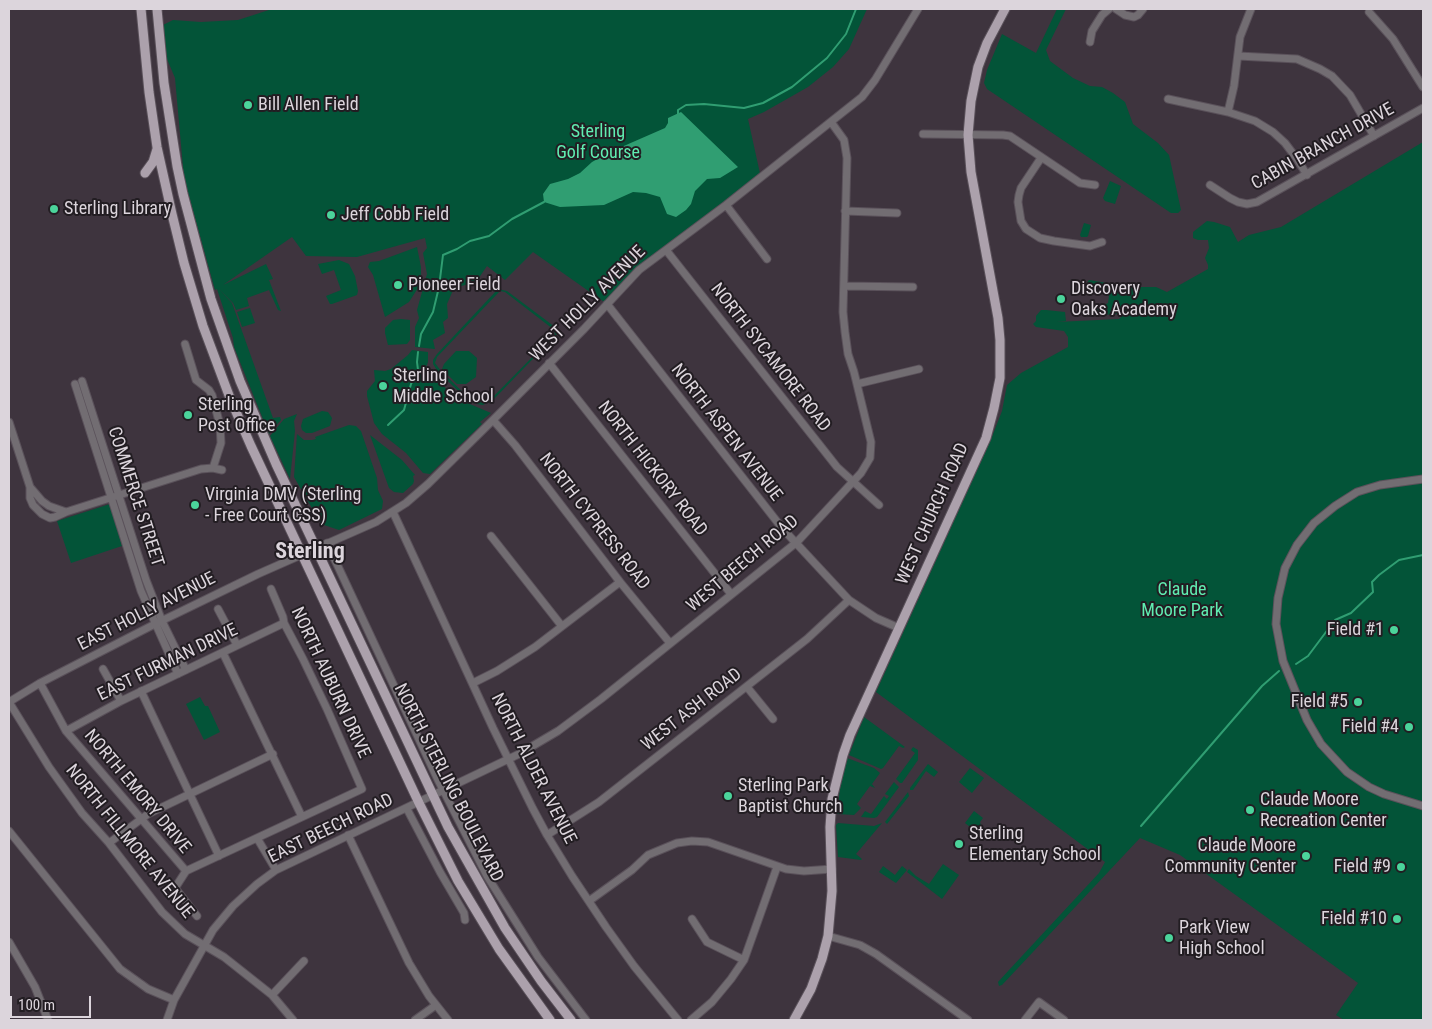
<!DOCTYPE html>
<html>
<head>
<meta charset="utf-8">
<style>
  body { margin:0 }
  #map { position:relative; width:1432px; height:1029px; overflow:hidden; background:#3e343e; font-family:"Roboto Condensed",sans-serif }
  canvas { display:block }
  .frame { position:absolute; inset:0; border:10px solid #dcd5dc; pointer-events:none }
  .scale { position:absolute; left:10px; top:996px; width:81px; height:22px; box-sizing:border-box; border:2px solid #dcd5dc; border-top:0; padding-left:6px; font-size:15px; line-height:18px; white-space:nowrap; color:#dcd5dc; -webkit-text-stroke:4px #221d22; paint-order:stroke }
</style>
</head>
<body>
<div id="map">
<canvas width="1432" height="1029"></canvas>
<div class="frame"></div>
<div class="scale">100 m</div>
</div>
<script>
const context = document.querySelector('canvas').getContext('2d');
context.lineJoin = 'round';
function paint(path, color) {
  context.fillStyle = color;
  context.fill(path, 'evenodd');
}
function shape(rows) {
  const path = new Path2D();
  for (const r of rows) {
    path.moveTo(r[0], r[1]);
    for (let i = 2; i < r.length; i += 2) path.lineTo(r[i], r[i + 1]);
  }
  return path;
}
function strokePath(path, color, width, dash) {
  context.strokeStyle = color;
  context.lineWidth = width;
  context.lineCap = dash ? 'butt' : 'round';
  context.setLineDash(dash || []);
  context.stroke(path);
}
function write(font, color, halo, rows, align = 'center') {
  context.font = font + ' "Roboto Condensed",sans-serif';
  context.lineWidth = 4;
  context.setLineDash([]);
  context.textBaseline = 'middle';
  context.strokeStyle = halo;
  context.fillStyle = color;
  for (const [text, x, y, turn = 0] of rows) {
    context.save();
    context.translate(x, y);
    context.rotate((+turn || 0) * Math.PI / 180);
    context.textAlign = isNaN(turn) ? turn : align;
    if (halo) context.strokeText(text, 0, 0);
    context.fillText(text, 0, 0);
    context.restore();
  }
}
const green = shape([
  [272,9,867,9,849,49,833,67,808,87,764,112,748,119,761,178,639,270,607,304,533,252,505,280,487,266,476,282,454,288,447,304,448,318,443,322,445,333,433,340,435,349,415,347,415,327,419,318,417,310,427,274,423,253,427,248,425,238,357,257,306,256,292,237,223,285,266,264,273,279,269,280,281,311,278,310,269,290,247,298,249,306,236,310,233,303,218,288,232,303,273,418,280,417,281,420,269,434,234,347,233,338,217,289,215,290,184,178,175,78,167,59,163,25,173,20,201,22,238,20],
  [1057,9,1066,9,1046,50,1050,61,1073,78,1090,86,1102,87,1113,93,1125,102,1133,124,1158,143,1169,155,1181,210,1178,213,1171,213,987,89,984,83,987,70,1002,34,1036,53],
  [1423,142,1423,1020,1344,1020,1336,1015,1358,983,1180,855,1140,838,1002,985,999,986,998,982,1009,970,1099,873,1105,862,876,692,990,442,1002,411,1007,385,1021,373,1068,347,1068,337,1064,331,1036,327,1033,324,1036,321,1036,316,1041,310,1046,310,1065,312,1066,321,1057,322,1119,319,1121,317,1120,314,1098,315,1097,309,1108,303,1109,296,1101,289,1088,285,1087,283,1089,280,1130,287,1156,287,1167,292,1208,269,1208,265,1205,258,1209,248,1208,240,1198,240,1193,238,1193,232,1207,221,1214,222,1230,227,1238,242,1249,235,1281,227],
  [1110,181,1121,186,1115,204,1105,201,1103,198],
  [1084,223,1091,225,1088,236,1087,237,1081,237,1080,235],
  [417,247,421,267,421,278,418,288,409,302,385,317,373,275,368,267,370,262,379,261],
  [339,260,349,264,355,276,358,291,357,295,332,304,330,304,326,296,341,290,334,270,322,274,318,264],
  [498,289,507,291,555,327,557,334,493,400,483,405,476,404,468,400,438,372,433,364,433,360,437,354],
  [500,291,505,292,553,329,555,334,491,399,484,402,476,402,468,397,441,371,435,363,437,357],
  [250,308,255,323,242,327,237,312],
  [401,319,410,320,410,340,407,344,388,345,385,333,385,328,393,320],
  [412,350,428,352,428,362,425,370,458,399,491,413,480,422,482,424,430,474,423,473,406,453,382,434,374,423,367,396,367,391,375,381,374,370,385,371,391,369,408,355],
  [456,351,469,351,477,358,476,377,466,384,457,384,442,369,444,364],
  [322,411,328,412,332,418,330,426,312,433,306,433,302,430,301,426,303,419],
  [297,414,294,421,295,431,290,479,270,436,284,419],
  [349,425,356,426,361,431,377,478,378,490,383,501,382,509,339,530,321,524,294,477,297,434,304,440,312,440,316,439,315,437],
  [370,435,402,460,415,475,413,476,414,481,413,484,403,493,394,492,389,488],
  [110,504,122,546,71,563,57,521],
  [200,697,205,706,208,706,220,732,204,740,186,704],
  [864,717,905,747,903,748,899,746,883,768,881,769,849,755],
  [913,747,918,750,918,760,902,783,900,783,896,779,915,753,911,750],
  [847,758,874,768,880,773,872,784,875,788,870,786,857,804,861,808,854,815,837,814,840,788],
  [928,764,938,772,934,777,926,771,913,790,910,790,910,788],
  [970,768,984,778,972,793,959,782],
  [894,782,899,787,877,817,874,818,861,817,865,811,871,814,884,796,887,799,889,796,885,794],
  [908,792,909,796,887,824,885,822],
  [974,811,983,818,980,822,985,839,965,823],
  [838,823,874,826,882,823,856,854,862,859,861,860,838,857,836,825],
  [943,864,959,875,942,899,907,872,909,869,916,876,929,884],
  [883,866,895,875,902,866,907,870,896,883,879,872]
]);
const water = shape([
  [681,112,738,167,720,178,707,179,695,191,691,204,686,210,676,217,667,214,660,197,646,193,633,192,604,205,560,207,544,202,543,194,550,184,568,179,580,173,592,162,610,152,665,128,668,123,668,118]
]);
const stream = shape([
  [678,114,678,110,686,105,704,104,744,108,763,103,792,87,827,58,846,34,856,9],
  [419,346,421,334,433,312,439,287,443,255,457,249,470,241,489,236,512,219,544,202],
  [388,425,404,410,411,384,418,370,417,362,418,352],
  [1296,664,1308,656,1335,620,1351,613,1373,592,1372,582,1379,575,1399,560,1423,555],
  [1141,826,1262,686,1279,671]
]);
const minor = shape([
  [1116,9,1125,15,1134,17,1138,15,1143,9],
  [1369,12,1393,39,1423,87],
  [1090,42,1092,31,1102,15,1109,9],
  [1238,56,1297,59,1320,69,1332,76,1350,95,1374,136],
  [1168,99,1228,112,1255,121,1273,132,1285,143,1297,159,1307,175],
  [1228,112,1234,86,1240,37,1251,9],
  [923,134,1003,135,1010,136,1080,183,1095,185],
  [1041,158,1021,188,1019,195,1018,202,1021,221,1026,229,1040,238,1054,241,1090,246,1102,242],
  [1210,185,1230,198,1238,202,1247,204,1257,202,1423,108],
  [726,205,767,259],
  [845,211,897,213],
  [666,250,837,467,879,505],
  [844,286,913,287],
  [607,304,782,528,849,600,876,618,899,628],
  [185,344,196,380,209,390,212,395,220,425,221,443,213,468],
  [549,363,731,594],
  [82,381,146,580,162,621,186,670],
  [75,384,141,591,178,674],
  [857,384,919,369],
  [493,420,515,445,620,582,670,643],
  [9,422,30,487,30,498,33,505,42,514,50,518,55,517,66,512,201,469,213,468,222,470],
  [1423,479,1380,485,1357,492,1335,506,1314,523,1297,545,1285,568,1278,598,1276,624,1283,661,1307,720,1321,744,1347,772,1369,787,1384,794,1423,806],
  [30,487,42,501,49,506,66,512],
  [393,512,493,728,532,807,547,835,572,876,606,927,634,966,678,1020],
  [491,536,561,625],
  [327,543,439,782,487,876,538,957,586,1020],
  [218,609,237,645],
  [223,653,302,817],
  [103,669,121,701],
  [40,683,66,731,186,871],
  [473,683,497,671,535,647,620,582],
  [747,687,773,719],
  [141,691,219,856],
  [9,702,40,683,155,624,258,574,376,522,406,503,428,484,493,420,584,329,639,270,726,205,862,97,875,80,918,9],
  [9,702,49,767,82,813,109,843,162,912,185,934,224,957,272,995,293,1020],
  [66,731,121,701,284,623],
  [407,809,440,872,464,913,465,920],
  [9,831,120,969,148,989,174,1000],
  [348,835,409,963,429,996,448,1020],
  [547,835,599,802,807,639,849,600],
  [257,838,276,870],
  [109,843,148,814,273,754],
  [186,871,362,789,327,709,303,659,284,623,283,617,271,589],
  [186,871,175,888,197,916],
  [589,901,632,870,648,855,677,843,692,841,708,842,786,869,804,871,832,869],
  [692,919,707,942,744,960],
  [828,936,860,945,876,954,968,1020],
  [9,942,35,987,48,1020],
  [272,995,304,961],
  [167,1020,174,1000,213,930,233,906,257,884,276,870,519,754,558,731,601,699,797,542,861,473,870,458,871,442,854,372,848,354,845,332,843,312,847,158,844,140,831,122],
  [415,1020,436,1005],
  [691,1020,712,1002,731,979,744,960,777,867],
  [1025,1020,1039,1002,1064,1020]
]);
const major = shape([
  [141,9,149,92,157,147,172,214,184,263,203,326,230,398,251,446,419,803,458,881,499,949,550,1020],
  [157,9,164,83,177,166,183,194,211,299,240,381,276,464,448,827,505,928,541,981,571,1020],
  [145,173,153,162,157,149],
  [794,1020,811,989,822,959,828,936,832,891,830,827,832,799,843,755,850,735,986,438,994,408,1000,378,1000,340,998,318,971,172,968,135,971,101,978,67,987,43,1005,9]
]);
const markers = [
  [248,105,5,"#4bd49b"],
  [54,209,5,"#4bd49b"],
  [331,215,5,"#4bd49b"],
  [398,285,5,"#4bd49b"],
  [1061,299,5,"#4bd49b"],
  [383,386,5,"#4bd49b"],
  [188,415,5,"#4bd49b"],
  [195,505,5,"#4bd49b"],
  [1394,630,5,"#4bd49b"],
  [1358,702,5,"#4bd49b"],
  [1409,727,5,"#4bd49b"],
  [728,796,5,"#4bd49b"],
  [1250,810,5,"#4bd49b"],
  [959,844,5,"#4bd49b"],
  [1306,856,5,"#4bd49b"],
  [1401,867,5,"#4bd49b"],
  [1397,919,5,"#4bd49b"],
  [1169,938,5,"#4bd49b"]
];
const poiNames = [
  ["Bill Allen Field",258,105],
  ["Sterling Library",64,209],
  ["Jeff Cobb Field",341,215],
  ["Pioneer Field",408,285],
  ["Discovery",1071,289],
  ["Oaks Academy",1071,310],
  ["Sterling",393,376],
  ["Middle School",393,397],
  ["Sterling",198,405],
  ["Post Office",198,426],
  ["Virginia DMV (Sterling",205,495],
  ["- Free Court CSS)",205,516],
  ["Field #1",1384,630,"right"],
  ["Field #5",1348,702,"right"],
  ["Field #4",1399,727,"right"],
  ["Sterling Park",738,786],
  ["Baptist Church",738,807],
  ["Claude Moore",1260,800],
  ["Recreation Center",1260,821],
  ["Sterling",969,834],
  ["Elementary School",969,855],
  ["Claude Moore",1296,846,"right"],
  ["Community Center",1296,867,"right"],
  ["Field #9",1391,867,"right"],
  ["Field #10",1387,919,"right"],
  ["Park View",1179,928],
  ["High School",1179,949]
];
const parkNames = [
  ["Sterling",598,132],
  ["Golf Course",598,153],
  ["Claude",1182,590],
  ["Moore Park",1182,611]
];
const streetNames = [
  ["CABIN BRANCH DRIVE",1323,147,-29],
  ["WEST HOLLY AVENUE",588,304,-45],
  ["NORTH SYCAMORE ROAD",770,358,52],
  ["NORTH ASPEN AVENUE",726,433,52],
  ["NORTH HICKORY ROAD",652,469,52],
  ["COMMERCE STREET",135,497,72],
  ["WEST CHURCH ROAD",933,514,-66],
  ["NORTH CYPRESS ROAD",594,522,52],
  ["WEST BEECH ROAD",743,564,-40],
  ["EAST HOLLY AVENUE",147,612,-27],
  ["EAST FURMAN DRIVE",168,663,-26],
  ["NORTH AUBURN DRIVE",330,683,65],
  ["WEST ASH ROAD",692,710,-38],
  ["NORTH ALDER AVENUE",533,769,63],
  ["NORTH STERLING BOULEVARD",448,783,63],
  ["NORTH EMORY DRIVE",137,792,50],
  ["EAST BEECH ROAD",331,829,-26],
  ["NORTH FILLMORE AVENUE",129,842,51]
];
const districtNames = [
  ["Sterling",310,552]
];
paint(green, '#035438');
paint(water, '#309e72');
strokePath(stream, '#309e72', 2);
strokePath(minor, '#5a515a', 9);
strokePath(major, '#5a515a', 11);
strokePath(minor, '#726d72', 7);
strokePath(major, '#aca1ac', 9);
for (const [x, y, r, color] of markers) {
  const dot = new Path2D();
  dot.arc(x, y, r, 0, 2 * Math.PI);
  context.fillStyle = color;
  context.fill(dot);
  strokePath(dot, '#221d22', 2);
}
write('18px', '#dcd5dc', '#221d22', poiNames, 'left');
write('18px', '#60edb1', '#221d22', parkNames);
write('18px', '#dcd5dc', '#221d22', streetNames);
write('bold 22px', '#dcd5dc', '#221d22', districtNames);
</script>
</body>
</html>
